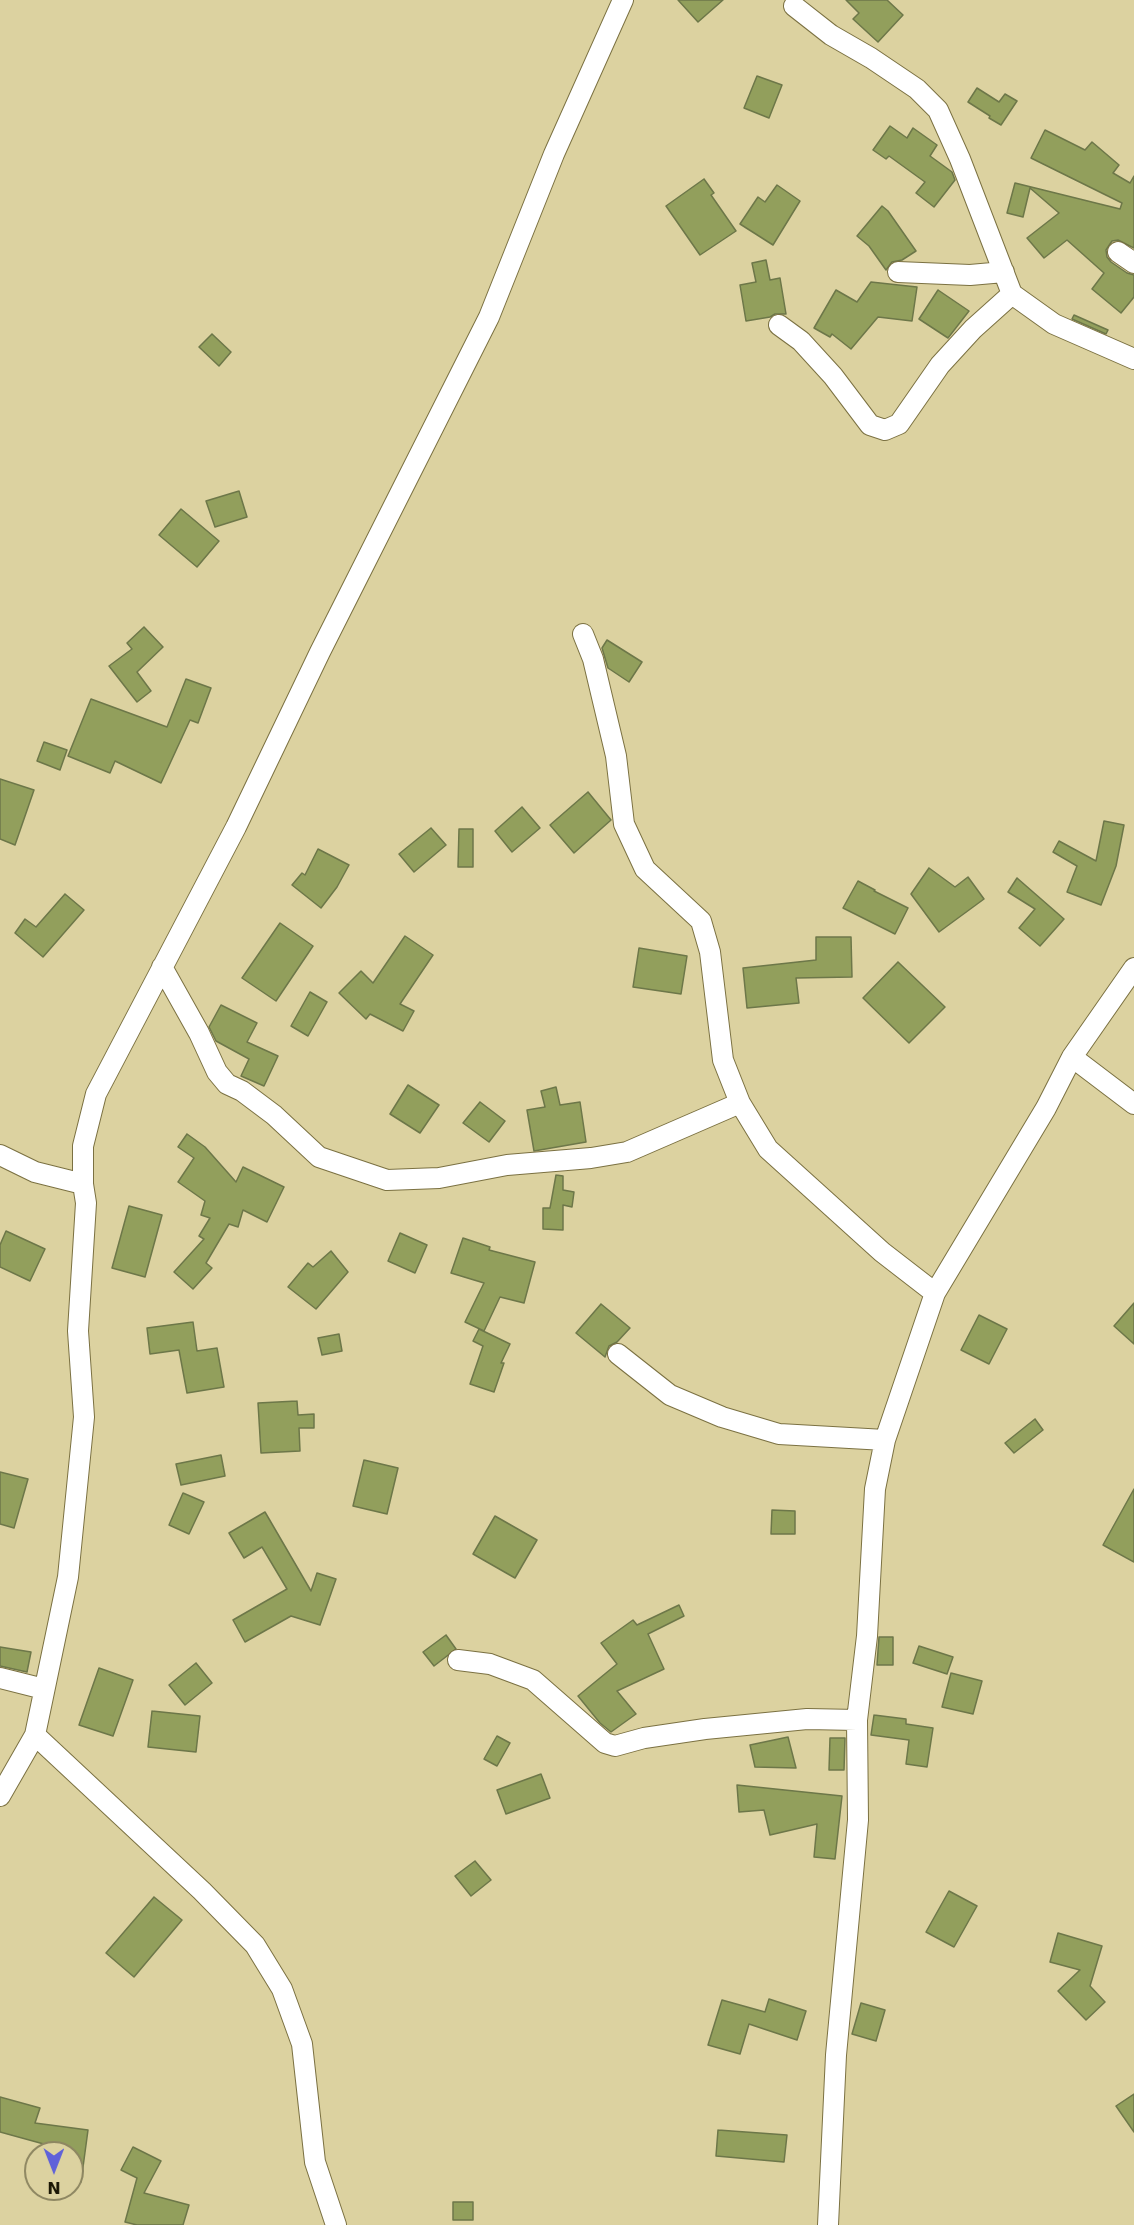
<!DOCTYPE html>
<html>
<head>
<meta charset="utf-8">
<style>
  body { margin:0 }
  #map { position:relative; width:1134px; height:2225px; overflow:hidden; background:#dcd2a0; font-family:"DejaVu Sans",sans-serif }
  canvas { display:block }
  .north { position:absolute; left:24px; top:2141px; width:60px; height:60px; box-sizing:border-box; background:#dcd2a0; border:2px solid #8e8762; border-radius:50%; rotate:180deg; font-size:16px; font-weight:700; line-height:24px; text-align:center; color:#1a1604 }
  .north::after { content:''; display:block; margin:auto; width:21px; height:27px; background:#5f61d9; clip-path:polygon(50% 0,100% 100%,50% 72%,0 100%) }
</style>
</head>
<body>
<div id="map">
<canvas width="1134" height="2225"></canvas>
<div class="north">N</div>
</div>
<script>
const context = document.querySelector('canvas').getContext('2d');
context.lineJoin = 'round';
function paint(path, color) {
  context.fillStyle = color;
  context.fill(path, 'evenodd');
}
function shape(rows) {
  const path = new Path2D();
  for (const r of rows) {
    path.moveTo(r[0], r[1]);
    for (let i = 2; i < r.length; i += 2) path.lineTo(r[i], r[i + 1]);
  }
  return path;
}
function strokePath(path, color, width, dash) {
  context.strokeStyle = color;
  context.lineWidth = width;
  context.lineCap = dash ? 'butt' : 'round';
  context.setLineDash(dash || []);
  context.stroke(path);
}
const building = shape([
  [678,0,723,0,698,22,678,0],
  [846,0,887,0,903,15,878,42,853,19,859,13,846,0],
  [757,76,782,85,769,118,744,108,757,76],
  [977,88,999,102,1005,94,1017,101,1001,125,989,118,990,116,968,102,977,88],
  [890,126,907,138,913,128,937,145,930,156,952,172,955,180,934,207,916,193,925,182,889,156,886,159,873,150,890,126],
  [1045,130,1085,150,1092,142,1119,165,1113,173,1130,183,1134,176,1134,248,1118,240,1112,241,1106,250,1107,257,1111,262,1127,273,1134,275,1134,297,1121,313,1092,289,1104,273,1067,240,1044,258,1027,238,1059,213,1030,188,1023,217,1007,213,1015,183,1120,209,1122,203,1031,158,1045,130],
  [704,179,714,193,711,195,736,231,700,255,666,206,704,179],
  [777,185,800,201,773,245,740,224,758,197,765,202,777,185],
  [882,206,888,211,916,251,902,260,892,262,886,270,869,246,857,236,882,206],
  [766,260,770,280,780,278,786,314,775,314,770,317,746,321,740,285,756,282,752,263,766,260],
  [871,282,917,287,912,321,878,317,851,349,832,334,830,337,814,328,836,290,857,302,871,282],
  [938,290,969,311,948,338,919,319,938,290],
  [1074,315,1108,330,1106,334,1072,319,1074,315],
  [212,334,231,352,219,366,199,347,212,334],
  [239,491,247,517,215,527,206,501,239,491],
  [181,509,219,541,197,567,159,535,181,509],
  [144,627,163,647,137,672,151,691,137,702,109,666,132,649,127,643,144,627],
  [607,640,642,662,629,682,608,668,602,648,607,640],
  [186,679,211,688,198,723,190,720,161,783,115,761,110,773,68,756,91,699,167,727,186,679],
  [44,742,67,750,60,770,37,761,44,742],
  [0,779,34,790,15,845,0,839,0,779],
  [588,792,611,820,574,853,550,825,588,792],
  [522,807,540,828,512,852,495,831,522,807],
  [1104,821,1124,825,1116,866,1101,905,1067,892,1077,866,1053,852,1059,841,1096,861,1104,821],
  [431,828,446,845,414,872,399,854,431,828],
  [459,829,473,829,473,867,458,867,459,829],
  [318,849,349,865,337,887,321,908,292,885,302,873,305,875,318,849],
  [929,868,955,887,968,877,984,899,939,932,911,894,929,868],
  [1017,878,1064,919,1040,946,1019,928,1035,909,1008,892,1017,878],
  [858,881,875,890,874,891,908,908,895,934,843,908,858,881],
  [65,894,84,910,43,957,15,933,25,919,36,927,65,894],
  [280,923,313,946,276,1001,242,978,280,923],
  [405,936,433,955,400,1004,414,1011,403,1031,370,1014,366,1019,339,993,361,971,373,983,405,936],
  [816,937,851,937,852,977,796,978,799,1003,747,1008,743,968,816,960,816,937],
  [639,948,687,956,681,994,633,987,639,948],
  [898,962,945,1007,909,1043,863,998,898,962],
  [310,992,327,1002,308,1036,291,1026,310,992],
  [221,1005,257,1023,247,1042,278,1056,264,1086,241,1076,249,1059,216,1041,209,1027,221,1005],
  [408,1085,439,1105,420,1133,390,1114,408,1085],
  [556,1087,560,1105,580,1102,586,1142,534,1151,527,1110,545,1107,541,1091,556,1087],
  [480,1102,505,1121,489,1142,463,1123,480,1102],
  [187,1134,205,1147,236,1182,243,1167,284,1187,267,1222,243,1210,238,1227,229,1224,206,1263,212,1268,193,1289,174,1272,204,1239,199,1236,210,1218,201,1215,205,1201,178,1182,194,1158,178,1147,187,1134],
  [556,1175,563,1176,563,1190,574,1192,572,1207,563,1205,563,1230,543,1229,543,1208,550,1208,556,1175],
  [129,1206,162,1215,145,1277,112,1268,129,1206],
  [6,1231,45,1249,30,1281,0,1267,0,1245,6,1231],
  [400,1233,427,1245,415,1273,388,1261,400,1233],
  [463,1238,490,1247,489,1250,535,1262,524,1303,500,1297,484,1331,465,1322,484,1283,451,1273,463,1238],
  [331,1251,348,1272,316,1309,288,1287,308,1263,313,1267,331,1251],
  [1134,1303,1134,1344,1114,1326,1134,1303],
  [601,1304,630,1328,617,1342,609,1346,605,1357,576,1333,601,1304],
  [979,1315,1007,1329,989,1364,961,1350,979,1315],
  [193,1322,197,1351,217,1348,224,1387,187,1393,179,1350,150,1354,147,1328,193,1322],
  [479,1329,510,1344,501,1363,504,1363,494,1392,470,1384,483,1346,473,1341,479,1329],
  [339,1334,342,1351,322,1355,318,1338,339,1334],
  [297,1401,298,1415,314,1414,314,1428,299,1428,300,1451,261,1453,258,1403,297,1401],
  [1035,1419,1043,1430,1014,1453,1005,1443,1035,1419],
  [221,1455,225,1476,181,1485,176,1464,221,1455],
  [364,1460,398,1468,387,1514,353,1506,364,1460],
  [0,1472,28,1479,14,1528,0,1524,0,1472],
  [1134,1489,1134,1562,1103,1545,1134,1489],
  [183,1493,204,1502,189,1534,169,1525,183,1493],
  [772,1510,795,1511,795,1534,771,1534,772,1510],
  [265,1512,311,1591,317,1573,336,1579,320,1625,291,1616,245,1642,233,1620,287,1589,262,1547,244,1558,229,1533,265,1512],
  [495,1516,537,1540,515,1578,473,1554,495,1516],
  [679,1605,684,1616,648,1634,664,1669,617,1691,636,1714,611,1732,600,1723,578,1696,617,1664,601,1643,633,1620,637,1625,679,1605],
  [446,1635,456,1649,434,1666,423,1652,446,1635],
  [879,1637,893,1637,893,1665,877,1665,879,1637],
  [919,1646,953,1657,947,1674,913,1663,919,1646],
  [0,1647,31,1652,27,1672,0,1666,0,1647],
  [196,1663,212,1683,185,1705,169,1685,196,1663],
  [99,1668,133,1680,113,1736,79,1725,99,1668],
  [951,1673,982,1681,973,1714,942,1707,951,1673],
  [152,1711,200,1716,196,1752,148,1747,152,1711],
  [874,1715,906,1719,906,1724,933,1728,927,1767,906,1764,909,1740,871,1735,874,1715],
  [497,1736,510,1743,497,1766,484,1759,497,1736],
  [788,1737,796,1768,755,1767,750,1745,788,1737],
  [830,1738,845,1738,844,1770,829,1770,830,1738],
  [541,1774,550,1798,506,1814,497,1790,541,1774],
  [737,1785,842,1796,835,1859,814,1857,817,1824,770,1835,764,1810,739,1812,737,1785],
  [475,1861,491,1880,471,1896,455,1876,475,1861],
  [949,1891,977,1906,954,1947,926,1932,949,1891],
  [154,1897,182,1920,134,1977,106,1953,154,1897],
  [1058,1933,1102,1946,1090,1986,1105,2002,1086,2020,1058,1991,1080,1970,1050,1962,1058,1933],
  [769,1999,806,2011,797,2040,749,2024,740,2054,708,2045,722,2000,765,2012,769,1999],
  [861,2003,885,2010,876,2041,852,2034,861,2003],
  [1134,2094,1134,2132,1116,2106,1134,2094],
  [0,2097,40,2108,35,2123,88,2130,81,2182,72,2182,72,2153,50,2153,51,2146,0,2132,0,2097],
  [718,2130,787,2135,784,2162,716,2156,718,2130],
  [133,2147,161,2161,144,2193,189,2205,183,2225,137,2225,125,2222,137,2178,121,2170,133,2147],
  [453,2202,473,2202,473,2220,453,2220,453,2202]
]);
const minor = shape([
  [794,6,831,35,871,58,917,89,938,110,960,159,1012,294,1054,324,1134,359],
  [1118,252,1134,263],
  [898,272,970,275,1004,272],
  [779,325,801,341,833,376,870,425,885,430,899,424,940,365,973,329,1012,294],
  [583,634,593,659,616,756,624,824,645,869,701,921,710,952,723,1060,740,1103,768,1149,882,1252,935,1293],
  [162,967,199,1033,217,1072,227,1084,242,1091,274,1115,319,1157,387,1180,439,1178,507,1165,591,1158,627,1152,740,1103],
  [1072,1057,1134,1104],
  [0,1155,35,1172,83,1184],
  [618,1354,670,1395,722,1417,779,1434,885,1440],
  [458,1660,490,1664,533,1680,605,1743,615,1746,644,1738,705,1729,807,1719,857,1720],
  [0,1678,44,1689],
  [0,1796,35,1735],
  [336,2225,315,2162,302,2044,282,1989,255,1945,202,1891,35,1735,68,1577,84,1417,78,1331,86,1203,83,1184,83,1146,96,1094,236,827,320,652,489,317,554,154,623,0],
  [828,2225,836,2055,858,1820,857,1720,867,1636,875,1489,885,1440,935,1293,1046,1108,1072,1057,1134,968]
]);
paint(building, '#929f5c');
strokePath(building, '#6d7749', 1.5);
strokePath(minor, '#7b7142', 22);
strokePath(minor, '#fff', 20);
</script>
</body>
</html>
